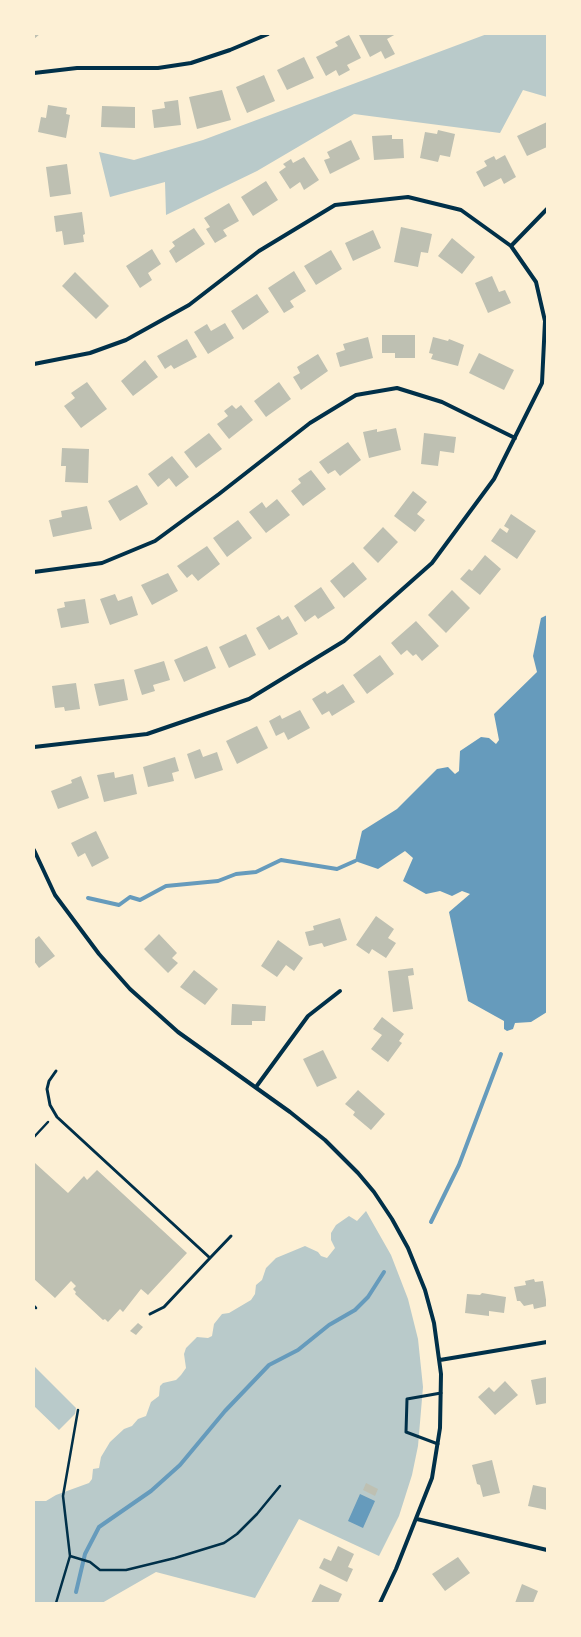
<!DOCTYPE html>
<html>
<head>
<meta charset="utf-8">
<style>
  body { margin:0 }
  #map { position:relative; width:581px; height:1637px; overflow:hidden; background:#fdf0d5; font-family:Quicksand,sans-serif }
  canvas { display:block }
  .frame { position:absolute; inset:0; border:35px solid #fdf0d5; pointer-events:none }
</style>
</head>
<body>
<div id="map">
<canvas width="581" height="1637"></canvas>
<div class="frame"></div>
</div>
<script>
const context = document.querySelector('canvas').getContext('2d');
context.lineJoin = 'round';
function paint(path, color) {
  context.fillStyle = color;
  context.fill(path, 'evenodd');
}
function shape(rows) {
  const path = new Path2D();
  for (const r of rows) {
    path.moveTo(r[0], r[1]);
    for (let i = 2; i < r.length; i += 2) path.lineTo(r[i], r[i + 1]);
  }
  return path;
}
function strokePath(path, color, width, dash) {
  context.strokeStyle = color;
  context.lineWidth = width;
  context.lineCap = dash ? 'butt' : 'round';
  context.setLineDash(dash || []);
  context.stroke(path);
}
const green = shape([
  [487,34,547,34,547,97,523,90,500,133,354,114,257,171,166,215,165,182,110,197,99,152,134,160,203,140],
  [366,1211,391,1255,408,1299,418,1339,423,1387,418,1446,412,1475,399,1516,379,1556,299,1519,255,1598,156,1572,102,1603,34,1603,34,1501,46,1501,56,1495,89,1483,92,1479,93,1469,99,1468,101,1457,110,1442,124,1429,132,1426,138,1419,146,1416,151,1402,159,1396,160,1386,163,1383,176,1380,181,1375,186,1368,184,1354,186,1348,197,1337,208,1338,212,1336,214,1324,222,1314,229,1313,251,1300,255,1294,256,1285,262,1280,266,1268,276,1258,305,1246,318,1252,321,1256,327,1258,335,1248,331,1240,331,1233,336,1225,349,1216,357,1221],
  [34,1366,76,1408,75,1414,59,1430,34,1406]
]);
const water = shape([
  [547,615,547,1012,531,1022,515,1023,513,1029,507,1031,504,1029,504,1021,468,1001,449,912,470,894,462,891,452,896,440,891,426,894,403,881,413,858,405,851,378,869,355,861,362,831,397,809,437,769,448,767,455,774,459,771,460,751,481,737,489,738,496,744,499,740,494,714,537,672,533,656,541,618],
  [360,1494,375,1501,363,1528,348,1521]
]);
const stream = shape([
  [88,898,119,905,130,897,140,900,166,886,218,881,236,874,256,872,281,860,337,869,355,861],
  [431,1222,459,1165,501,1054],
  [76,1592,85,1554,99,1527,151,1491,180,1465,225,1411,269,1365,298,1350,329,1325,355,1310,368,1297,384,1272]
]);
const building = shape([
  [34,34,40,34,34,39],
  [360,34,396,34,387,39,395,54,385,59,381,51,370,57,359,35],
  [349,35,361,58,347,65,350,70,339,76,336,70,326,76,316,57,338,46,335,42],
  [304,57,314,78,287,90,277,70],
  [264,75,275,101,247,113,236,87],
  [222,90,231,120,197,129,189,97],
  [178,100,181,125,154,128,152,110,165,108,164,102],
  [48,105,67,108,66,114,70,115,66,138,38,132,41,117,46,118],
  [102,106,135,107,135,128,101,127],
  [547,122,547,147,527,156,517,136],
  [438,130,455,134,450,157,440,155,438,162,420,158,425,132,437,134],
  [392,135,392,139,403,139,404,158,374,160,372,136],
  [351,140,360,159,330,174,324,160,330,158,327,152],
  [505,155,516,177,504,184,501,178,484,187,476,172,487,166,484,161,494,156,496,160],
  [304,157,319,180,304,190,300,182,290,189,279,172,286,167,283,164,291,159,293,163],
  [67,164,71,194,50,197,46,167],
  [266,181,278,200,253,216,241,197],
  [229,203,239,221,223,230,227,236,215,243,206,229,210,227,204,218],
  [82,212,85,234,83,235,84,242,64,245,62,231,56,232,54,216],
  [401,227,432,234,428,253,421,252,418,267,394,262],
  [194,228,205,244,176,263,169,251,175,246,172,242],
  [373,230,381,248,353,261,345,243],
  [452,238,475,257,462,274,438,256],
  [152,249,161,264,148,273,152,280,140,288,126,266],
  [331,250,342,269,316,285,304,266],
  [294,271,306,291,290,301,294,307,284,313,268,288],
  [75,272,109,306,96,319,62,286],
  [492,276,499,292,505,290,511,303,488,313,475,283],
  [257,294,269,312,243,330,231,311],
  [225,323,234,338,208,354,194,332,207,324,211,331],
  [382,335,415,335,415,358,395,358,395,353,382,353],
  [368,337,373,358,340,367,336,353,345,350,343,344],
  [433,337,448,341,449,339,464,345,458,366,431,359,433,354,429,353],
  [187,339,197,357,174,369,171,365,165,369,157,356],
  [479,353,514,370,504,390,469,373],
  [318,354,328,371,301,390,293,377,300,373,297,367],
  [145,360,158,377,133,396,121,381],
  [87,382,107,409,81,428,64,406,75,398,71,393],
  [279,382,291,399,266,417,254,401],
  [232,405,236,409,241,405,253,420,229,439,217,424,228,416,224,411],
  [396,428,401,450,369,458,363,432,377,429,377,432],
  [209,433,222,449,196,468,184,452],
  [424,433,456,437,454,453,440,451,438,466,421,464],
  [348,442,361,460,340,476,335,470,328,474,319,462],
  [62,448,89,449,88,483,65,482,66,466,61,466],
  [172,456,189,477,176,487,169,478,158,487,148,474],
  [311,470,326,489,303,506,291,491,301,483,298,479],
  [137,485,148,504,120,521,108,501],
  [413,491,427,502,417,514,425,520,415,532,394,516],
  [277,499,290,515,266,533,249,512,262,502,266,508],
  [87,506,92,529,53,537,49,520,62,517,61,511],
  [511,514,536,531,517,559,491,541,500,528,507,533,509,529,504,526],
  [238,520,252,538,227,557,213,538],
  [383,527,398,542,378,563,363,548],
  [207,546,220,564,198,581,192,574,187,578,177,566],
  [485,555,501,569,480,595,460,579,469,569,472,571],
  [353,562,367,579,344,598,330,581],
  [168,573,178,591,152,605,141,585],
  [321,587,335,608,318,619,315,615,305,622,294,606],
  [452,590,470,608,446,633,428,615],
  [115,594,118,601,132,596,138,615,110,625,100,599],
  [85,599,89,623,61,628,57,609,65,607,64,602],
  [279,615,282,620,288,616,298,634,269,650,256,628],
  [416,621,439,646,422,661,416,654,413,656,407,650,401,655,391,643],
  [246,634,256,655,229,668,219,647],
  [207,646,216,668,184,682,174,660],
  [380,655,394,674,367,694,353,675],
  [164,661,170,680,153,685,155,691,142,695,134,670],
  [124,679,128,700,99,706,94,684],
  [76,683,80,709,65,711,64,707,55,708,52,686],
  [343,684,355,702,332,716,329,711,322,715,312,699,325,691,327,694],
  [300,710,310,728,288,740,284,732,276,736,269,721,280,715,282,719],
  [257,726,268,748,237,764,226,741],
  [200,749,203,757,217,752,223,770,195,779,187,754],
  [175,757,179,771,172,773,174,781,148,787,143,767],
  [114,772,115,778,133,774,137,794,104,802,97,775],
  [81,776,89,798,58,809,51,791,72,783,71,780],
  [96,831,109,858,92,867,85,853,78,857,71,843],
  [376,916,394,929,388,938,396,943,386,958,372,949,369,954,356,945],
  [340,918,347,940,324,947,322,943,309,946,305,932,314,930,313,926],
  [159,934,177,953,172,958,178,963,168,973,144,949],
  [39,936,55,956,39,968,34,961,34,940],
  [278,940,303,958,294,971,286,965,277,977,261,966],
  [413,968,414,975,408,976,413,1009,393,1012,388,971],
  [194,970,218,989,205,1005,180,987],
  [232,1004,266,1006,265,1021,252,1021,252,1025,231,1025],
  [382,1017,404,1034,399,1041,402,1043,388,1062,371,1049,382,1035,373,1029],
  [323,1050,337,1078,317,1087,303,1059],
  [358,1090,385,1114,371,1130,353,1115,355,1112,345,1104],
  [35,1163,68,1193,84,1176,87,1180,97,1170,187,1253,148,1295,141,1289,123,1312,120,1309,108,1322,105,1319,103,1320,75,1294,76,1292,73,1289,76,1286,71,1281,55,1298,34,1279],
  [534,1279,535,1282,543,1281,547,1306,534,1309,533,1304,524,1306,520,1301,517,1301,514,1287,526,1285,525,1281],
  [482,1293,506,1297,504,1313,489,1311,489,1316,465,1313,467,1294,480,1295],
  [138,1323,143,1327,136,1335,130,1331],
  [547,1377,547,1403,536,1405,531,1380],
  [505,1381,518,1395,495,1415,478,1397,489,1387,494,1392],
  [492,1460,500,1493,483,1497,480,1485,477,1484,472,1465],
  [366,1483,378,1489,375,1496,363,1490],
  [533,1485,547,1488,547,1510,528,1506],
  [338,1546,354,1554,348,1567,353,1569,347,1582,319,1568,324,1558,331,1561],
  [458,1557,470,1573,445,1591,432,1574],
  [320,1584,342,1594,338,1603,311,1603],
  [522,1584,538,1591,533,1603,515,1603]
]);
const path = shape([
  [34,1137,48,1122],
  [34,1306,36,1308],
  [70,1556,90,1562,100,1570,126,1570,175,1558,224,1543,237,1534,257,1514,280,1486],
  [56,1603,70,1556,63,1496,78,1410]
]);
const service = shape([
  [56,1071,49,1081,47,1089,50,1105,57,1117,210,1258,231,1236],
  [150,1314,164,1307,210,1258],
  [438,1444,406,1432,407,1399,441,1393]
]);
const minor = shape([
  [34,73,77,68,158,68,191,63,230,50,268,34],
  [511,246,547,209],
  [34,364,90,353,126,340,189,305,259,251,335,205,408,197,461,210,511,246,536,282,545,321,542,383,494,479,432,563,344,641,249,699,147,734,34,747],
  [34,572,102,563,155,541,219,494,310,423,356,395,397,388,442,402,515,438],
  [34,850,55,895,99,954,130,989,178,1032,290,1112,325,1140,358,1173,374,1192,392,1219,408,1248,425,1290,434,1323,441,1374,440,1428,432,1478,396,1569,380,1603],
  [256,1087,308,1016,340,991],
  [440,1360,547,1342],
  [417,1519,547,1550]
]);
paint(green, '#b9caca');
paint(water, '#669bbc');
strokePath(stream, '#669bbc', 4);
paint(building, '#bec0b2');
strokePath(path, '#003049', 2.5);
strokePath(service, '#003049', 3);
strokePath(minor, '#003049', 4);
</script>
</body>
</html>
